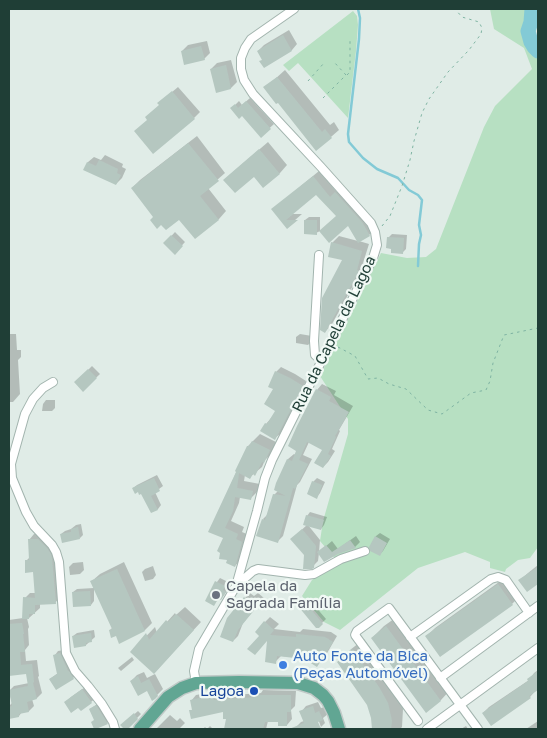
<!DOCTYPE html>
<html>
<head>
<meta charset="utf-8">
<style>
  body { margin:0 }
  #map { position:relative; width:547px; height:738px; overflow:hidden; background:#e0ece7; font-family:"Golos Text",sans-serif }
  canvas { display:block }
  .frame { position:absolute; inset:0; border:10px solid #1f3e36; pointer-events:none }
</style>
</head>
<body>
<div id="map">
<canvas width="547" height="738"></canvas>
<div class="frame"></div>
</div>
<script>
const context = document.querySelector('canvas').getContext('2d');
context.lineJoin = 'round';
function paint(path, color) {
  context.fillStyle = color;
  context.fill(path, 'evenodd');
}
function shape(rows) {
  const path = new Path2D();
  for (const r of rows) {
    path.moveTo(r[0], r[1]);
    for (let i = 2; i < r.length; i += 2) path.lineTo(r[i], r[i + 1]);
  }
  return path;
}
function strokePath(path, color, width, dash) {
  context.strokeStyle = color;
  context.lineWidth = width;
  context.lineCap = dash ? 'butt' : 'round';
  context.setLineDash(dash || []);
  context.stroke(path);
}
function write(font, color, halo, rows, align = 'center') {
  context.font = font + ' "Golos Text",sans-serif';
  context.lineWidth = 4.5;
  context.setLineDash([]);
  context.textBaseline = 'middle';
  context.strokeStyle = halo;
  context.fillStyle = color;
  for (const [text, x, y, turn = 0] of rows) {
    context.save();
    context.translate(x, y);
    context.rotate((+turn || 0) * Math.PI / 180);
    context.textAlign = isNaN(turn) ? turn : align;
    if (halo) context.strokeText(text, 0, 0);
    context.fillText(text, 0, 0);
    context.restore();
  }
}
const green = shape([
  [490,9,530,9,530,21,526,32,533,47,538,52,538,547,530,558,518,560,506,569,505,572,490,568,490,562,465,552,418,568,340,630,324,622,302,596,312,580,337,561,320,541,323,521,348,434,348,419,320,376,381,253,407,258,426,257,436,249,484,127,495,106,532,69,524,48,494,29],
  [353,11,357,16,358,25,356,51,348,118,298,63,289,71,283,65]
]);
const shadow = shape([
  [289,30,297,44,292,50,264,66,263,59,258,51,264,45],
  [207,41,210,53,204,59,182,51,188,45],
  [231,60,237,82,231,88,217,91,211,69,217,63],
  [285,70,330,125,334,122,339,130,317,149,278,101,265,88],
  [178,87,200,112,194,118,148,119,165,98],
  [250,98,274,124,261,136,242,115,232,108,239,101,242,105],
  [197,136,225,173,208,188,226,211,219,219,195,238,179,218,155,217,132,188,140,180],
  [268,142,287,165,280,173,263,187,254,175,233,172],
  [105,155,123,164,122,167,126,169,122,178,116,184,85,170,88,162,94,157,101,160],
  [319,171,337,192,342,187,375,229,369,235,359,241,369,244,363,263,365,264,332,324,325,332,344,259,332,243,339,236,358,241,348,224,338,216,317,193,291,214,302,214,287,227,279,204],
  [309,217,320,217,320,231,316,233,305,220],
  [175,232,185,242,175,253,165,243],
  [392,234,407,235,406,249,403,252,388,238],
  [9,334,16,334,17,350,21,350,21,357,18,360,20,394,13,402,9,402],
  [300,334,312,336,312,341,308,345,296,343,296,337],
  [92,366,100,374,83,390,76,382],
  [281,367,295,374,306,381,280,434,275,438,266,424,277,411,274,389,276,372],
  [322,384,336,391,334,395,353,406,339,430,340,431,332,449,335,451,328,462,323,467,324,449,309,442,303,455,312,459,300,482,297,485,283,536,278,541,263,519,268,514,274,495,278,491,278,483,288,459,294,454,296,455,317,390],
  [46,400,55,400,55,408,52,411,42,411,43,404],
  [260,434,276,442,271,454,265,460,262,467,250,477,245,475,244,481,260,484,258,491,250,499,240,497,239,503,231,521,244,527,242,532,249,535,242,558,235,566,225,538,210,531,248,446],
  [157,475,163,486,155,492,161,505,158,509,152,512,142,492,133,488,137,485],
  [317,478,325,482,320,493,317,497,313,482],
  [310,512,327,517,324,525,321,529,308,525,320,540,319,552,332,541,338,549,356,536,360,542,355,547,338,553,319,553,318,561,313,566,305,555,297,534,307,525,307,516],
  [81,524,83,535,80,538,61,534,65,531,71,529,76,525],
  [380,533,390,539,383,551,379,555,370,547,376,536],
  [34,534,44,534,52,543,60,597,55,603,40,604,40,608,29,618,27,618,29,627,28,629,29,645,25,650,26,661,37,660,39,676,38,677,42,693,37,698,32,699,34,706,29,711,22,712,19,716,10,718,9,706,12,703,9,691,14,686,29,683,28,672,9,674,9,620,23,618,25,598,30,593,36,593,34,571,26,561,30,557,29,540],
  [83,562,84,570,80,574,70,575,69,567,73,563],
  [124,562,152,623,145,630,117,635,110,630,113,627,92,581,100,574],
  [538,565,538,583,527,590,520,580,528,573],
  [153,566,156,575,153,579,145,581,142,572,145,569],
  [506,577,520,596,512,604,427,636,435,628],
  [220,578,228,582,226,586,229,588,224,595,221,599,219,598,214,604,207,600,217,582],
  [94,588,94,601,91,605,73,592,77,589],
  [250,593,254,596,258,593,264,598,243,623,238,636,233,641,245,598],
  [308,598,326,619,318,627,299,606],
  [185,607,201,622,155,672,155,673,131,652,155,627,157,633,175,613,176,615],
  [398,616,452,688,441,700,426,711,372,638,384,626],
  [270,617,279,624,274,629,300,632,303,629,331,632,337,636,323,660,317,665,298,653,294,657,281,656,275,662,269,639,260,636,265,622],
  [94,630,95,637,86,645,73,636,77,633],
  [364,639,390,675,399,691,403,709,402,727,400,729,373,729,372,717,368,705,338,662,350,650],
  [64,650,77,674,73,678,56,688,50,679,58,673,55,655,58,651],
  [132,657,134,660,121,671,118,668],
  [538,670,538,688,530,697,491,724,483,713,489,707,529,680,534,673],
  [144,672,147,678,155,674,163,689,153,699,148,690,131,681,137,675],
  [88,685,97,697,91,702,79,706,66,702,71,697],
  [263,690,296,691,295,706,291,710,292,719,287,725,279,720,268,721,266,729,226,729,228,718,224,711,190,711,193,709,191,701,196,695,218,691,219,696,261,693],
  [318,702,321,708,325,707,328,714,323,718,325,723,321,727,317,716,315,717,319,727,321,727,320,728,297,729,296,727,301,722,304,721,301,712,306,706],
  [99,703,110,720,107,723,95,719,90,709],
  [138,711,141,714,126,729,122,725],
  [170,715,177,721,180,718,185,723,179,729,156,729],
  [538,721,538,729,526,729],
  [210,726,213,729,203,729,205,727,207,729],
  [466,726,468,729,461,729]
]);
const stream = shape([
  [358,9,360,18,359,39,348,134,349,142,363,158,377,169,398,178,409,190,418,195,422,200,419,225,421,235,419,244,418,266]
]);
const river = shape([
  [532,9,531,22,528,31,531,42,534,47,538,51]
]);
const building = shape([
  [283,35,292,51,264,68,259,61,262,60,257,51],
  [201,46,205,60,184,65,181,51],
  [226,65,231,89,216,93,210,69],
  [277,77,322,132,325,129,332,138,316,151,278,103,276,104,263,87],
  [172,91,195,119,153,154,134,131,147,120,145,117,159,105,157,103],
  [246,101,271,129,261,138,242,116,239,119,230,108,235,104,238,108],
  [188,143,219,181,200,196,219,220,195,239,179,220,166,230,161,225,157,229,150,220,153,217,131,188],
  [259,149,280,174,263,188,254,177,235,193,223,180],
  [99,160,118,169,117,173,121,175,116,185,83,170,87,162,96,166],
  [313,176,330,197,335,192,362,222,370,236,358,243,348,226,329,243,319,231,336,216,316,195,286,220,298,220,287,229,271,209],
  [304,220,317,220,317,235,304,234],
  [171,235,183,246,175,255,163,243],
  [387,237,404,238,403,254,391,253,391,249,386,248],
  [331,242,362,251,357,270,359,271,325,333,320,330,322,298,342,260,328,257],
  [88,369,97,378,83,392,74,382],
  [275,371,290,378,303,386,275,440,260,431,265,423,267,424,275,411,264,404,273,389,268,387],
  [316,389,331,397,329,401,349,412,335,436,336,437,328,454,331,456,323,468,314,463,322,450,307,442,299,460,308,464,295,489,293,488,278,543,256,536,262,519,265,520,273,494,286,496,274,490,276,483,287,459,292,461,296,451,288,446,297,426],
  [252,441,270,450,264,463,262,462,255,476,253,474,250,479,239,473,237,488,253,491,251,500,235,497,233,511,225,528,238,534,236,539,242,542,235,567,226,563,227,560,219,559,220,553,217,551,223,538,208,532,236,472,235,471,247,446,249,446],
  [154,478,160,491,151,496,158,510,151,513,141,494,139,495,138,492,135,494,132,488],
  [312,481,322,485,317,499,307,494],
  [306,515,324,520,321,530,303,525],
  [78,527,80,539,62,543,60,534,71,532,71,529],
  [302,529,316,546,314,568,312,569,303,569,304,555,290,539],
  [375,536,387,543,380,556,370,551,369,547],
  [28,539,38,539,47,548,51,554,52,559,56,604,35,605,35,614,29,614,29,619,22,619,23,597,35,598,33,572,25,573,25,560,29,560],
  [350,540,356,548,338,554,324,562,317,552,326,545,332,552],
  [538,567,538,584,527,592,518,580],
  [117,569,145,631,119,644,116,636,111,638,109,630,112,629,90,581],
  [215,581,225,586,223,590,226,592,221,600,218,599,214,606,205,601],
  [498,584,513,605,440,657,425,636],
  [90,591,91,606,73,607,72,592],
  [244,597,248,601,252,597,260,603,238,630,233,642,220,637,227,618],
  [304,601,323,624,319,628,316,628,298,606],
  [176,614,194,630,154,674,130,652,146,633,149,640,166,620,168,622],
  [264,621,274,630,270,635,296,637,296,634,325,637,333,642,317,667,295,653,295,658,277,656,276,664,265,662,267,641,255,655,247,649,259,636,255,632],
  [22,623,24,634,23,634,25,652,20,652,21,665,32,664,34,682,33,683,37,699,27,702,29,712,19,714,19,717,9,719,9,707,12,706,9,690,28,686,26,674,9,676,9,624],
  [386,626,441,701,426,713,371,638],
  [91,633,92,642,86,643,86,646,74,648,72,636],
  [352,649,379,687,388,703,392,721,391,729,372,729,371,718,367,705,337,662],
  [60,653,68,671,69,671,74,679,56,690,49,679,57,674,53,655],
  [538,671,538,690,529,696,531,698,491,726,482,713,528,681,527,679],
  [138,676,141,683,149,679,158,696,155,699,152,701,147,691,138,696,130,681],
  [82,689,92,703,81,711,78,708,71,713,64,702],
  [213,695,214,700,257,697,257,695,291,695,291,712,287,712,287,726,278,726,278,722,265,722,263,729,224,729,226,719,223,719,223,712,191,719,189,710,192,710,190,700],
  [96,705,108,724,96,729,94,729,91,722,94,720,89,709],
  [313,706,315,713,319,711,323,720,318,722,321,729,289,729,304,723,299,711],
  [134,713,138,719,128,729,124,729,120,725]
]);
const path = shape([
  [347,75,350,72,350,40],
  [308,81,324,63],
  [323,98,346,75,334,62],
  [382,226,390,216,402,186,410,160,414,141,422,113,429,99,448,72,469,50,481,34,482,28,479,22,462,17,455,9],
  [338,347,355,356,368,379,378,378,389,384,406,389,428,410,442,414,471,393,486,390,490,381,493,363,504,335,538,328]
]);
const street = shape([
  [319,255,314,341,315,355,322,361],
  [9,473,12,478,26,512,34,526,52,545,56,552,59,562,66,653,75,671,88,686,102,704,113,722,115,729],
  [12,478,11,464,25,414,33,399,43,388,53,382],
  [237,585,253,571,258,569,305,575,314,574,341,559,365,551],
  [410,637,491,579,498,577,506,580,529,613],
  [440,678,538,606],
  [196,683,194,671,199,649,236,586,257,511,265,478,272,460,373,258,377,245,375,232,371,223,321,167,253,94,244,80,241,69,241,58,245,48,251,39,294,9],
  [418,721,355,635,357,631,389,608,478,729],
  [427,729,538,648]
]);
const primary = shape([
  [140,729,168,697,182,688,196,683,239,682,298,683,314,688,323,695,328,701,334,713,339,729]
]);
const markers = [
  [216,595,5,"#6b7280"],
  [283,665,5,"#3f7fe0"],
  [254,691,5,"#1a4fb4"]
];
const streetNames = [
  ["Rua da Capela da Lagoa",334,334,-64]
];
const worshipNames = [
  ["Capela da",226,586],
  ["Sagrada Família",226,603]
];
const shopNames = [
  ["Auto Fonte da Bica",293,656],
  ["(Peças Automóvel)",293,673]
];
const transitNames = [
  ["Lagoa",244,691]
];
paint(green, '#b7e0c2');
paint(shadow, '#0003');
strokePath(stream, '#83cad6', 2.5);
strokePath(river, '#83cad6', 15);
paint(building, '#b5c7c0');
strokePath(street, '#a2b4ae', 10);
strokePath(primary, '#c0c9c7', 15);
strokePath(path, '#7eb3a2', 1, [2.5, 4]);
strokePath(street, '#fff', 8);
strokePath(primary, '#61a693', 12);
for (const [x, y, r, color] of markers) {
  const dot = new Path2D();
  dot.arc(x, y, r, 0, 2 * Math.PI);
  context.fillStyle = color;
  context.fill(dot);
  strokePath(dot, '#f1f9f5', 2);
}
write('15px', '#1f3e36', '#f1f9f5', streetNames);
write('15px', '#5b616d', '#f1f9f5', worshipNames, 'left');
write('15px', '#366cbe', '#f1f9f5', shopNames, 'left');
write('15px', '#164399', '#f1f9f5', transitNames, 'right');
</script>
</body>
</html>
